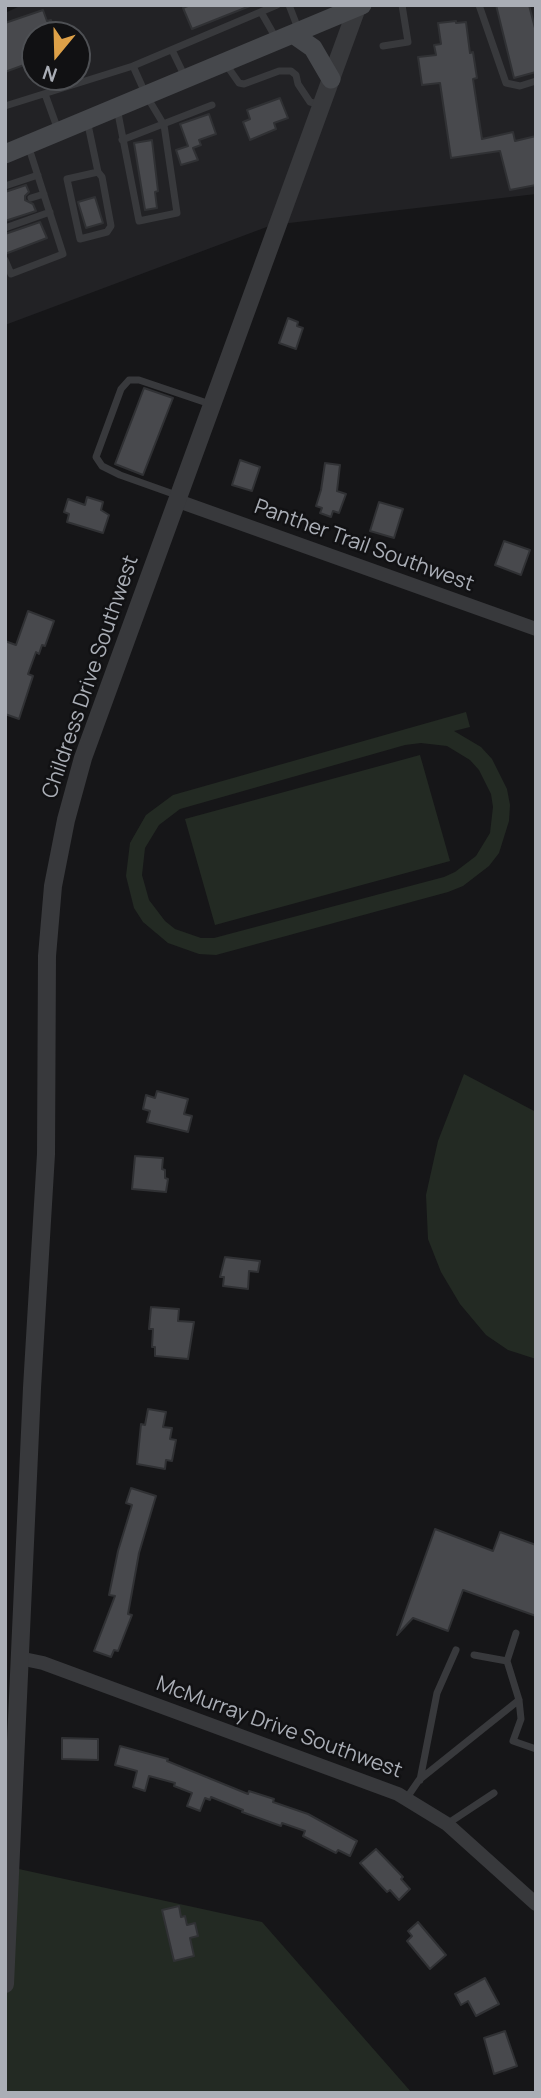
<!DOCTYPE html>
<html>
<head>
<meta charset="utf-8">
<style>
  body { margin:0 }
  #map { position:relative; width:541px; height:2098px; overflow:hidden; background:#161618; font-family:Manrope,sans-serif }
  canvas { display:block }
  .frame { position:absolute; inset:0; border:7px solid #aaaeb6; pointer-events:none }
  .north { position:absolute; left:21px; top:21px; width:70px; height:70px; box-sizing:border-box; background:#111113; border:2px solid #4e5054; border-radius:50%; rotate:199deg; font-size:19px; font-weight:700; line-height:28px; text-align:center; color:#aaaeb6 }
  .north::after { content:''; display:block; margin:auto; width:24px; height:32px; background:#dea148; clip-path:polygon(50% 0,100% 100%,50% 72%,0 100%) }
</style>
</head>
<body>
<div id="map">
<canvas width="541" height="2098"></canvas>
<div class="frame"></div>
<div class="north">N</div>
</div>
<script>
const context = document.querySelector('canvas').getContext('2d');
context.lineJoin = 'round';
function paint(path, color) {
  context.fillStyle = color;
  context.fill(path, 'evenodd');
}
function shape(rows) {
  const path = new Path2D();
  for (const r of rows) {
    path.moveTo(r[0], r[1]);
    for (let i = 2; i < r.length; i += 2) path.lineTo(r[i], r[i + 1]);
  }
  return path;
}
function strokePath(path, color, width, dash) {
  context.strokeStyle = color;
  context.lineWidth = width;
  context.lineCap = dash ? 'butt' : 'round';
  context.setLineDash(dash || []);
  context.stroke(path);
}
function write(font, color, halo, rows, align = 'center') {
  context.font = font + ' Manrope,sans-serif';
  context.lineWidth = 5;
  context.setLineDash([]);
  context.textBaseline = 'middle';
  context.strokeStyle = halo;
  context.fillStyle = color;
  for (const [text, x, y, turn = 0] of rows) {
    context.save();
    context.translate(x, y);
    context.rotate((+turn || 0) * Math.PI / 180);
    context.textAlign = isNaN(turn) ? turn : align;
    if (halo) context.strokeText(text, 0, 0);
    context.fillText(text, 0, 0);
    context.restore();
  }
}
const built = shape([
  [22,5,536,5,536,194,272,225,5,325,5,13],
  [35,35,77,35,77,77,35,77]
]);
const green = shape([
  [466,712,470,727,454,731,481,747,492,759,507,789,510,805,509,821,499,853,489,866,463,886,448,892,216,955,199,954,168,943,143,922,134,908,126,876,130,843,146,815,173,795],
  [421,743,447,746,470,760,479,770,491,794,493,807,490,833,476,856,455,872,444,877,214,938,201,938,175,929,165,921,149,900,142,875,145,848,159,825,180,809,405,745],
  [420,755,450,861,215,925,185,819],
  [464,1074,536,1112,536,1359,508,1350,486,1335,460,1304,441,1272,428,1239,426,1195,438,1141],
  [5,1866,262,1922,412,2093,5,2093]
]);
const building = shape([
  [190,5,250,5,250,6,192,29,183,8,190,5],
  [496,5,529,5,536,32,536,72,514,78,496,5],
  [43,10,47,21,51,20,57,35,35,35,35,61,5,72,5,23,43,10],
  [456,21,456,23,466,22,470,53,473,52,477,78,473,79,482,139,513,132,515,141,536,136,536,185,510,190,500,151,451,158,440,83,422,85,418,57,436,55,434,45,441,44,438,23,456,21],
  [280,98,288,118,274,123,276,129,250,140,243,122,250,119,247,110,280,98],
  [209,114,216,134,199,140,201,145,193,148,198,160,181,165,176,150,188,146,180,124,209,114],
  [152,140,158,191,155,192,157,208,145,210,134,143,152,140],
  [26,185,29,192,25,196,25,200,33,204,36,211,5,221,5,192,26,185],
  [95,197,103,223,86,228,78,202,95,197],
  [40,222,47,238,5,254,5,234,40,222],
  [288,318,298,322,297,326,303,328,296,349,279,343,288,318],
  [144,388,173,398,143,475,115,464,144,388],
  [240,460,260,467,252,491,232,485,240,460],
  [325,463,340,465,337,491,346,494,339,513,333,511,331,517,320,513,322,508,316,506,321,490,325,463],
  [87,497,103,502,101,510,109,515,103,533,67,522,69,514,64,512,68,499,85,505,87,497],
  [379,502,403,509,394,538,370,531,379,502],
  [504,541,530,550,521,575,495,565,504,541],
  [28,611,54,621,45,646,42,645,39,654,36,652,28,674,33,676,19,719,5,714,5,641,16,645,28,611],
  [157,1091,188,1099,184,1114,192,1116,188,1132,147,1122,150,1111,143,1109,146,1095,155,1098,157,1091],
  [135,1156,163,1158,162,1169,165,1170,165,1178,168,1179,166,1192,132,1189,135,1156],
  [225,1257,260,1261,258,1272,249,1271,248,1289,223,1286,224,1277,220,1277,225,1257],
  [151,1307,179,1309,178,1321,194,1322,188,1359,155,1356,155,1347,152,1347,153,1329,149,1329,151,1307],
  [148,1409,166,1412,163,1427,172,1428,170,1439,176,1440,172,1461,166,1460,165,1469,137,1464,141,1424,145,1425,148,1409],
  [131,1488,156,1496,139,1553,128,1614,132,1615,118,1651,114,1650,111,1657,94,1651,115,1596,109,1595,118,1551,132,1505,126,1503,131,1488],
  [435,1529,493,1551,500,1532,536,1545,536,1616,463,1590,448,1631,413,1618,397,1635,435,1529],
  [62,1738,98,1739,98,1760,62,1759,62,1738],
  [120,1746,168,1759,167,1761,248,1794,249,1791,274,1799,273,1802,308,1814,357,1841,350,1856,338,1850,336,1853,303,1836,305,1831,282,1823,281,1826,242,1812,243,1810,211,1797,210,1800,205,1798,200,1811,187,1806,192,1793,174,1786,175,1783,149,1776,145,1791,133,1787,137,1771,115,1765,120,1746],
  [376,1849,403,1877,401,1879,410,1889,399,1900,390,1890,387,1892,360,1863,376,1849],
  [179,1906,181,1917,185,1916,187,1925,195,1923,198,1936,190,1938,194,1956,174,1961,162,1910,179,1906],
  [418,1922,446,1955,430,1969,407,1941,412,1936,408,1931,418,1922],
  [485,1978,499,2004,476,2016,468,2001,461,2005,455,1994,485,1978],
  [505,2031,517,2066,494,2074,484,2038,505,2031]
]);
const service = shape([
  [289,5,299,31],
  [479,5,506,83,520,86,536,81],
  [261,12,277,40],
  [383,46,408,42,402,5],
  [172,50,185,77],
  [225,63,239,83,244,84,279,71,291,71,296,75,298,84,310,102,322,105],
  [133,66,277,5],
  [45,94,58,130],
  [5,106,133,66,146,95,164,125,177,213,139,221,117,108],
  [87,120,98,172],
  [122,140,212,105],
  [98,172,102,177,111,226,107,232,80,239,67,179,98,172],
  [5,186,38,175],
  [31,198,44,194],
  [5,228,50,212],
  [5,260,11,274,63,254,28,145],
  [179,496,120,475,102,466,96,457,121,389,129,380,139,380,210,404],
  [516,1633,507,1661,519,1700,521,1719,513,1741,536,1749],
  [474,1655,507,1661],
  [420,1780,437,1693,456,1650],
  [406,1799,419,1780,519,1700],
  [447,1824,494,1793]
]);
const minor = shape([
  [178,501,536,629],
  [19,1658,43,1663,398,1794,447,1824,536,1904]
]);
const tertiary = shape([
  [5,1984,32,1388,46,1154,47,956,53,886,66,820,83,758,358,5]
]);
const secondary = shape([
  [293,34,313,48,331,79],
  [5,154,362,5]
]);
const streetNames = [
  ["Panther Trail Southwest",364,546,20],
  ["Childress Drive Southwest",91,677,-71],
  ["McMurray Drive Southwest",279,1728,20]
];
paint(built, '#222225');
paint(green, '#232a23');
paint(building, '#48494d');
strokePath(building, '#303134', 2);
strokePath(service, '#38393c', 7);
strokePath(minor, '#38393c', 14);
strokePath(tertiary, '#38393c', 18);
strokePath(secondary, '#46484c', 19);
write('21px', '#aaaeb6', '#111113', streetNames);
</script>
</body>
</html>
